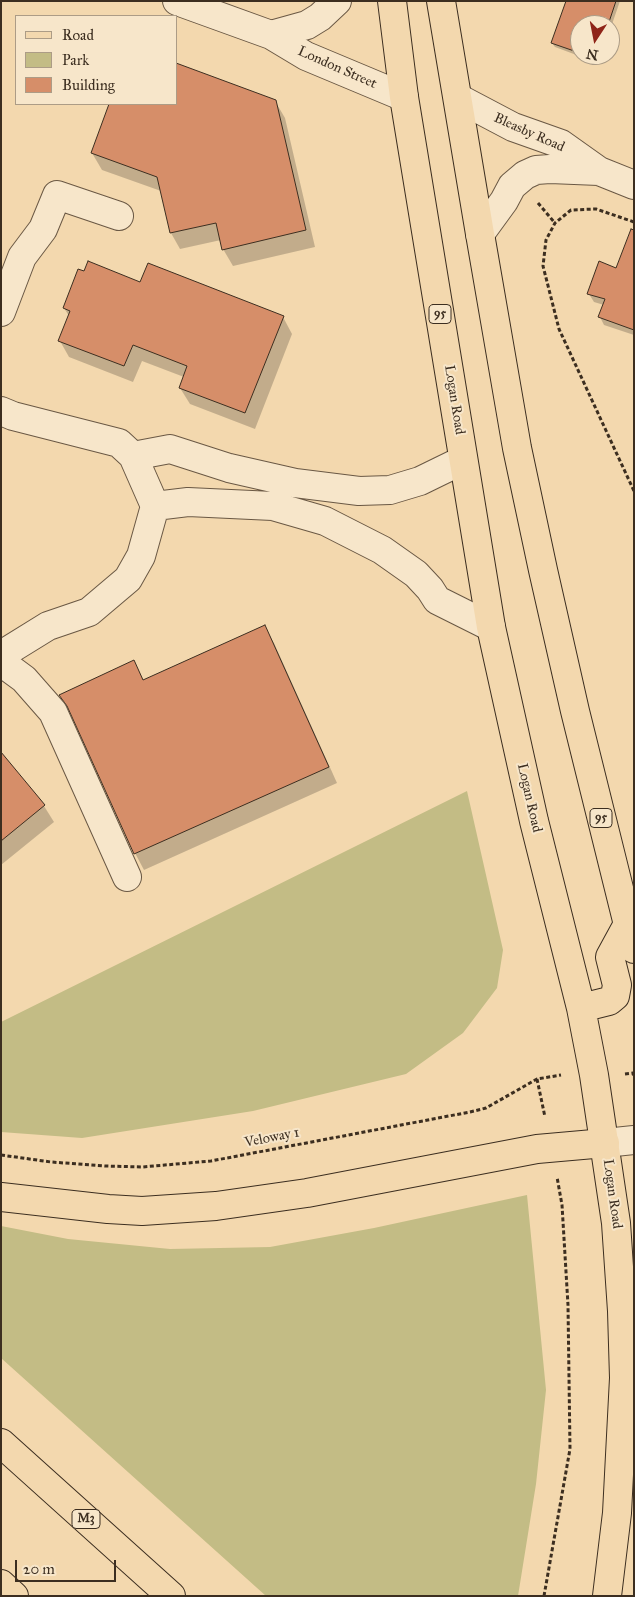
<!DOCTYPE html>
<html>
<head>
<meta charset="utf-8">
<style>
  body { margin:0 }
  #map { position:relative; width:635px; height:1597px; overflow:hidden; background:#f3d8ae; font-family:"IM FELL Great Primer",serif }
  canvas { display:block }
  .frame { position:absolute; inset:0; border:2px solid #3c2e20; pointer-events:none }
  .legend { position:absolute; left:15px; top:15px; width:162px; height:90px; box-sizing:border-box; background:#f7e6ca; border:1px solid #ac9c86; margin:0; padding:6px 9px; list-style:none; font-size:15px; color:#3c2e20 }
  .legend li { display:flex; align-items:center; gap:10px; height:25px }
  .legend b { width:25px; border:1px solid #ac9c86 }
  .north { position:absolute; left:570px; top:15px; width:50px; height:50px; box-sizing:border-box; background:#f7e6ca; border:1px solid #ac9c86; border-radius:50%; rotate:191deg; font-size:14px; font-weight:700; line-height:20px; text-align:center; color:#3c2e20 }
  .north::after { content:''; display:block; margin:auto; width:18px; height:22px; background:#8f2418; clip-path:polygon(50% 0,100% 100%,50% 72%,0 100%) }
  .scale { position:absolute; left:15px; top:1560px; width:101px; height:22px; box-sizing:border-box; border:2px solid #3c2e20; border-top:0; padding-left:6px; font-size:15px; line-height:18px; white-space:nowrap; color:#3c2e20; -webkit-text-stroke:4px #f7e6ca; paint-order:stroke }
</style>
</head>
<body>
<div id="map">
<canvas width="635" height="1597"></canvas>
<div class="frame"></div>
<ul class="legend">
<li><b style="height:6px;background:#f3d8ae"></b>Road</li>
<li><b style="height:14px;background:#c3bc85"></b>Park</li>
<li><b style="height:14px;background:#d68e69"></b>Building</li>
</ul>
<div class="north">N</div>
<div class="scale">20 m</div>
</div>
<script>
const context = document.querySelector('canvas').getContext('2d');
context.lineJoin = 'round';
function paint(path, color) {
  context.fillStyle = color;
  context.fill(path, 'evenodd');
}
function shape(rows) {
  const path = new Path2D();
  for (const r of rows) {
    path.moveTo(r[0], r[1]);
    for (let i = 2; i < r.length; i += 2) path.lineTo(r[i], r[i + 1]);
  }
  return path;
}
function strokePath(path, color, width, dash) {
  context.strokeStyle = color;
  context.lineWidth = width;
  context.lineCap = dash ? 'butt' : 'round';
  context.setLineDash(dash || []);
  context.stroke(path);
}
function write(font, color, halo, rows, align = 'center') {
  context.font = font + ' "IM FELL Great Primer",serif';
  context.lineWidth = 4;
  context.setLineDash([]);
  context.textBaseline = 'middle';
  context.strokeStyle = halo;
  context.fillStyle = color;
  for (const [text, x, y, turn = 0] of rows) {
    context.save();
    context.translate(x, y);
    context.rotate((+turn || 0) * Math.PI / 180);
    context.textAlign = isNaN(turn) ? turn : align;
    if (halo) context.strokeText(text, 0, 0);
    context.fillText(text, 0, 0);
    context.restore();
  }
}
const green = shape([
  [467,791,503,950,497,988,463,1033,406,1074,253,1111,82,1138,1,1132,1,1022],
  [527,1195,546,1390,536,1484,518,1596,266,1596,1,1358,1,1226,68,1239,170,1249,270,1247,374,1228]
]);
const shadow = shape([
  [567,1,620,1,610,30,610,25,580,25,580,55,601,55,598,63,555,47,552,43],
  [275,101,285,118,315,247,233,266,223,249,221,240,180,249,171,233,161,191,102,170,92,153,110,104,176,104],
  [634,272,634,335,604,325,600,317,604,305,594,302,589,294,632,275],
  [141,283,283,317,292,334,255,429,190,404,180,388,184,377,142,361,133,382,69,357,60,341,69,316,64,308],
  [264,626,274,643,337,783,144,870,135,853,73,715,134,662,144,681],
  [1,754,44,806,54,822,1,865]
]);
const building = shape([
  [566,1,616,1,608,25,580,25,580,53,551,43,566,1],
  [176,63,276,100,306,230,222,250,216,223,170,233,157,177,91,153,109,104,176,104,176,63],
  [631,229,634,230,634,330,598,317,605,299,587,294,599,261,616,268,631,229],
  [88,261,140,282,148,263,284,316,245,413,179,388,187,366,133,345,124,366,58,341,70,311,63,308,78,269,84,271,88,261],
  [265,625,329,767,134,854,67,706,59,695,134,660,143,680,265,625],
  [1,752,45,805,1,841,1,752]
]);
const path = shape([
  [538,203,555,223],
  [634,222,596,209,571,210,555,223,546,240,543,266,559,329,634,491],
  [625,1074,633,1073,634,1078],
  [537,1079,545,1117],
  [1,1155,51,1162,105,1166,142,1167,211,1161,470,1112,486,1108,537,1079,561,1075],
  [544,1596,570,1449,568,1305,562,1205,557,1177]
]);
const minor = shape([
  [177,1,271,35,306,56,404,97],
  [271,35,307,25,320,17,337,1],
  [458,98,513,127,561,144,599,171,634,185],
  [480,234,504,201,512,186,525,175,536,170,550,169,599,171],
  [1,312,22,257,43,229,57,195,119,216],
  [1,411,13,416,119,443,133,456,155,506,141,556,128,579,89,612,48,626,1,655],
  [133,456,170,449,229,468,295,483,359,491,390,490,420,481,463,460],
  [155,506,188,502,273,506,325,521,382,550,416,574,430,589,437,600,491,627],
  [1,662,24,679,53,712,127,877],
  [605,1143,634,1140]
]);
const major = shape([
  [392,1,404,97,491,627,534,821,581,1008,594,1075,616,1223,622,1311,624,1378,617,1513,607,1596],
  [441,1,480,234,517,448,543,570,575,711,634,949],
  [581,1008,609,1001,615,996,617,985,610,957,628,924]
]);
const highway = shape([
  [1,1197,108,1209,142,1211,216,1206,307,1193,537,1149,605,1143],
  [1,1443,171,1596],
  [1,1584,14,1596]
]);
const shields = [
  [440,314,22],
  [601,818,22],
  [86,1519,28]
];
const shieldNames = [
  ["95",440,314],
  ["95",601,818],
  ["M3",86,1519]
];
const streetNames = [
  ["London Street",337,68,24],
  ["Bleasby Road",529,133,24],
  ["Logan Road",454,400,81],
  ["Logan Road",529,798,77],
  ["Veloway 1",272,1138,-11],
  ["Logan Road",612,1194,82]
];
paint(green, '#c3bc85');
paint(shadow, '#0003');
paint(building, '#d68e69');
strokePath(building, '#3c2e20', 1);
strokePath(minor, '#6a5844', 30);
strokePath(major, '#3c2e20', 30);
strokePath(highway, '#3c2e20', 30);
strokePath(path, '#3c2e20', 3, [4, 2.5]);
strokePath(minor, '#f7e6ca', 28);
strokePath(major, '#f3d8ae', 28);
strokePath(highway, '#f3d8ae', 28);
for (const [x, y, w] of shields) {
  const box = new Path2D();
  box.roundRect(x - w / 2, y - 9.5, w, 19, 4);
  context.fillStyle = '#f7e6ca';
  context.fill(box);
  strokePath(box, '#3c2e20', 1);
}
write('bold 12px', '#3c2e20', null, shieldNames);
write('14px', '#3c2e20', '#f7e6ca', streetNames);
</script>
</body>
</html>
